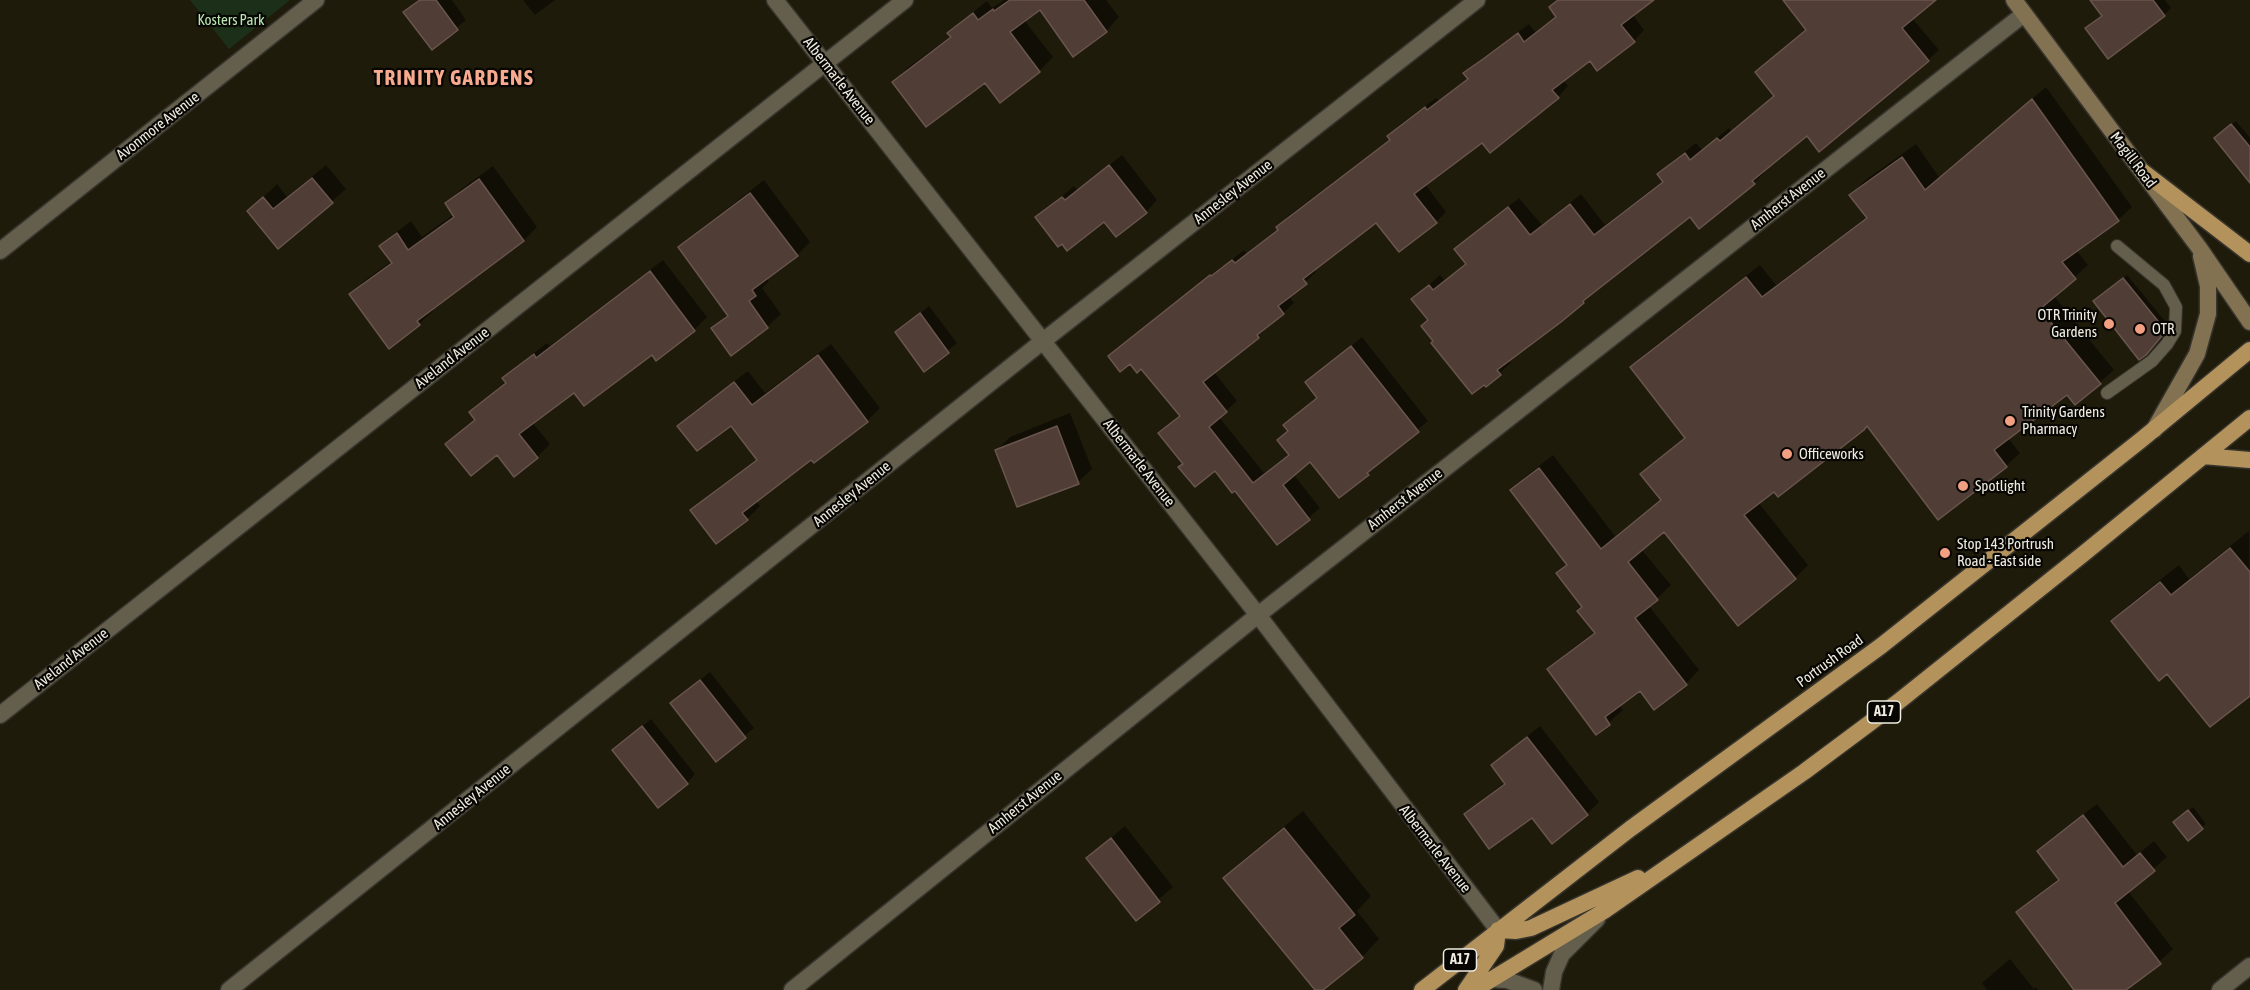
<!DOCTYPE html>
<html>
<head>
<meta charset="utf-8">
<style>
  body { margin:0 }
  canvas { display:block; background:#1f1b0a }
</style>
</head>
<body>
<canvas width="2250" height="990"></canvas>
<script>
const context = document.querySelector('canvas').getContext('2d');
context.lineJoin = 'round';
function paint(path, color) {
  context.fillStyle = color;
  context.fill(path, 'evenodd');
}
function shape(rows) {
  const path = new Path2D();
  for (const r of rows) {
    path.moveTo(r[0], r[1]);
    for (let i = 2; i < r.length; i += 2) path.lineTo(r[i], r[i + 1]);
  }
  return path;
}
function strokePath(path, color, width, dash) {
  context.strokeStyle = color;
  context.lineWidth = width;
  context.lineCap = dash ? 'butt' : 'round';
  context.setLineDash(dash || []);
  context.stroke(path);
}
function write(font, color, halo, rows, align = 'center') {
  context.font = font + ' "Asap Condensed",sans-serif';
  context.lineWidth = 4.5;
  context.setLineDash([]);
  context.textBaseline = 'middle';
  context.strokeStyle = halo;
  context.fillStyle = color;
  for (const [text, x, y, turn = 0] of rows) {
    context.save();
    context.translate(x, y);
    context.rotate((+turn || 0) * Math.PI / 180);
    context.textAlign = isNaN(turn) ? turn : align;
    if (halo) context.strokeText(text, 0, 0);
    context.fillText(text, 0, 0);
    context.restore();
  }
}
const green = shape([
  [190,0,290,0,229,49]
]);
const shadow = shape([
  [419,0,452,0,466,20,432,48,405,12],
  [523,0,555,0,535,15],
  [1004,0,1106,0,1119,17,1106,31,1040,8,1024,20,1053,57,1039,71,1001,100,986,81,894,82,907,68,951,36,949,33,963,20,987,1,992,8],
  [1558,0,1650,0,1632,14,1644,30,1634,41,1590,59,1563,80,1568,86,1558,97,1482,141,1425,184,1446,212,1436,222,1377,221,1314,269,1316,272,1289,296,1294,303,1258,336,1214,372,1237,401,1219,417,1264,473,1290,453,1289,430,1285,425,1318,396,1307,382,1362,337,1428,421,1340,496,1310,460,1294,475,1320,508,1278,543,1236,489,1215,469,1184,464,1160,433,1181,415,1141,367,1110,356,1222,266,1223,267,1244,250,1247,254,1279,228,1278,227,1288,216,1391,139,1389,136,1399,125,1436,98,1439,101,1469,78,1465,73,1476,63,1529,24,1535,32,1557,16],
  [1785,0,1934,0,1912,18,1939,50,1928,60,1807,134,1763,171,1764,173,1755,182,1749,175,1691,215,1508,360,1511,363,1486,385,1435,341,1430,319,1413,299,1440,275,1445,281,1467,263,1456,249,1519,198,1542,225,1581,194,1605,225,1664,180,1659,174,1670,163,1696,143,1702,150,1729,128,1731,131,1775,95,1807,29],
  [2092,0,2165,0,2171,8,2164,15,2087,29,2103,15],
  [2046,87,2132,207,2118,220,2076,250,2088,265,2054,296,2114,370,2076,403,2068,393,2008,438,2020,453,2006,466,1868,425,1758,502,1808,565,1795,578,1664,530,1641,549,1671,585,1649,606,1699,670,1686,684,1640,689,1619,705,1623,710,1597,733,1549,669,1563,656,1595,631,1584,607,1558,573,1568,563,1512,490,1525,477,1553,455,1615,536,1662,499,1642,474,1686,436,1632,367,1645,354,1760,265,1776,285,1868,216,1851,195,1864,181,1916,144,1939,177],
  [2236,121,2250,138,2250,181,2220,134],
  [1122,155,1157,200,1146,212,1104,220,1037,218,1074,186,1077,190],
  [326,165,346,189,278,247,249,211,277,184,287,197],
  [493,166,537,227,524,240,431,309,433,311,419,324,351,294,364,281,392,261,381,246,395,233,411,221,422,237,454,214,447,204,460,190],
  [764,180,810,242,797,255,766,278,769,281,762,288,781,314,767,327,713,328,728,314,680,248,694,234],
  [663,260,707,317,694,330,574,391,532,422,550,444,537,457,447,444,476,419,471,412,506,381,504,378,517,366,547,343,550,346],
  [2127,275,2169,326,2150,349,2099,297],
  [929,306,957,343,925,370,897,332],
  [831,344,880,408,867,421,814,461,812,458,756,501,760,506,747,519,692,511,705,498,758,458,731,423,679,426,692,413,748,371,765,393],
  [1070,413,1092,469,1078,482,997,450,1010,437],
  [2249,531,2250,694,2168,672,2113,621,2131,603,2179,565,2189,579],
  [710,672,754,728,716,760,681,695],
  [651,719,695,774,687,783,614,750],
  [1540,726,1599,802,1587,814,1532,816,1466,815,1478,803,1505,782,1492,765],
  [2097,804,2137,855,2154,841,2167,857,2128,891,2173,949,2128,990,2076,990,2018,913,2031,900,2060,878,2039,851,2052,838],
  [2193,807,2206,824,2188,838,2179,818],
  [1303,811,1371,896,1357,911,1379,939,1362,957,1320,990,1317,990,1225,878,1243,860],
  [1125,826,1173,887,1136,919,1088,858],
  [2010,959,2034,989,2036,987,2038,990,1987,990,1982,983]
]);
const building = shape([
  [420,0,436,0,458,30,432,50,403,12,420,0],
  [1010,0,1084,0,1107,32,1073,57,1040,10,1010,32,1040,72,1000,103,985,83,926,127,892,82,951,37,947,33,973,13,978,20,993,9,994,11,1010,0],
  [1558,0,1654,0,1621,25,1635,42,1597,71,1590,61,1552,90,1559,98,1490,153,1482,143,1414,194,1437,223,1399,252,1376,223,1303,279,1307,284,1278,306,1284,314,1257,335,1259,338,1203,382,1227,412,1209,427,1253,483,1289,455,1277,440,1288,431,1283,425,1317,398,1305,382,1351,346,1419,432,1367,473,1369,475,1339,498,1310,462,1283,485,1310,520,1277,545,1235,491,1232,493,1215,471,1195,487,1178,467,1183,464,1158,433,1180,416,1141,369,1137,373,1130,364,1120,372,1108,356,1210,275,1211,276,1232,260,1235,263,1278,230,1276,227,1390,140,1387,136,1425,107,1427,110,1468,79,1463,73,1483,59,1518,33,1524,42,1556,17,1549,7,1558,0],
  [1783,0,1936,0,1902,28,1929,61,1819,152,1807,136,1752,181,1755,184,1699,229,1690,217,1583,301,1584,303,1561,322,1497,370,1501,375,1486,387,1484,385,1472,394,1431,343,1433,341,1421,326,1428,320,1411,299,1429,285,1433,290,1466,264,1454,249,1508,207,1530,235,1570,204,1594,235,1663,182,1657,174,1685,153,1690,160,1717,138,1720,141,1774,96,1755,72,1806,30,1783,0],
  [2090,0,2153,0,2165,16,2108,59,2085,28,2102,16,2090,0],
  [2032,99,2119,221,2062,262,2076,279,2040,309,2101,384,2075,405,2067,395,1994,450,2007,467,1938,520,1867,426,1864,430,1778,497,1774,492,1744,515,1796,579,1738,626,1664,532,1628,562,1658,600,1635,618,1687,685,1654,710,1640,691,1605,717,1610,725,1596,735,1547,669,1595,633,1577,611,1582,607,1556,573,1567,565,1510,490,1539,468,1601,549,1661,500,1640,474,1685,438,1630,367,1746,277,1762,297,1867,218,1849,195,1902,157,1925,190,2032,99],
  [2231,124,2250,147,2250,183,2214,138,2231,124],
  [1109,165,1147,213,1116,237,1104,222,1067,251,1062,244,1058,247,1035,217,1062,197,1065,200,1109,165],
  [312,178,333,203,278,249,247,211,263,197,273,209,312,178],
  [479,179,524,241,417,321,420,325,389,349,349,294,392,263,379,246,397,233,408,250,454,217,445,203,479,179],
  [750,193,798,256,752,290,756,296,749,301,768,328,731,356,711,328,728,316,678,247,750,193],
  [650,271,695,331,656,361,652,355,584,406,574,393,519,434,538,458,514,477,497,455,471,476,445,444,475,420,469,412,506,383,502,378,534,354,536,358,650,271],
  [2123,278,2166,331,2146,355,2139,360,2093,301,2123,278],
  [920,313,949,353,924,372,895,332,920,313],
  [818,355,868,422,814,463,811,460,742,513,748,520,716,544,690,510,757,460,731,426,697,451,677,426,734,382,752,405,818,355],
  [1057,426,1079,484,1017,507,995,450,1057,426],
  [2230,548,2250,572,2250,696,2210,727,2167,674,2159,681,2111,621,2160,582,2171,595,2230,548],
  [700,680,746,738,716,762,670,703,700,680],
  [642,726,688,784,658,808,612,750,642,726],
  [1527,737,1588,815,1552,844,1532,818,1489,849,1464,814,1505,784,1491,765,1527,737],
  [2188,810,2203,829,2188,841,2173,822,2188,810],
  [2083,815,2123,867,2140,853,2155,871,2115,903,2161,964,2126,990,2074,990,2016,912,2059,880,2037,851,2083,815],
  [1284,828,1355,915,1339,928,1363,958,1323,990,1315,990,1223,878,1284,828],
  [1111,838,1160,902,1136,921,1086,858,1111,838]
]);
const service = shape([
  [2107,393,2152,361,2167,344,2175,331,2176,307,2164,285,2117,246]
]);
const minor = shape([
  [775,0,1258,615,1498,930],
  [0,251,316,0],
  [0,715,905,0],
  [1491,979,1507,980,1534,990],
  [229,990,1043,341,1477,0],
  [792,990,1258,615,2024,14],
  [1551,990,1554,972,1562,954,1597,919],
  [2220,990,2250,966]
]);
const secondary = shape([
  [2014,0,2200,249,2250,322],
  [2154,430,2197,354,2208,314,2208,286,2201,256]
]);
const trunk = shape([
  [2142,171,2250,254],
  [2203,456,2250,460],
  [1498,930,1516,931,1531,928,1638,878],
  [1422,990,1630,829,1881,646,2141,440,2250,350],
  [1466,990,1496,946,1498,930],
  [1474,990,1604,911,1804,772,1898,702,2082,555,2250,418]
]);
const markers = [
  [2109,324,6,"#f3a082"],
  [2140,329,6,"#f3a082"],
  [2010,421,6,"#f3a082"],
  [1787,454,6,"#f3a082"],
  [1963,486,6,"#f3a082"],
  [1945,553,6,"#f3a082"]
];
const shields = [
  [1884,712,33],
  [1460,960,33]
];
const shieldNames = [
  ["A17",1884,712],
  ["A17",1460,960]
];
const parkNames = [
  ["Kosters Park",231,20]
];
const streetNames = [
  ["Albermarle Avenue",839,81,52],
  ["Avonmore Avenue",158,126,-38],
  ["Magill Road",2133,160,53],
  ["Annesley Avenue",1233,192,-38],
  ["Amherst Avenue",1788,199,-38],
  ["Aveland Avenue",452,358,-38],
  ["Albermarle Avenue",1139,463,52],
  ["Annesley Avenue",852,494,-39],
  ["Amherst Avenue",1405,499,-38],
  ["Aveland Avenue",71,659,-38],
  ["Portrush Road",1830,661,-36],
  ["Annesley Avenue",472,797,-39],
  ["Amherst Avenue",1025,802,-39],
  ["Albermarle Avenue",1435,849,52]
];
const poiNames = [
  ["OTR Trinity",2097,315,"right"],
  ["Gardens",2097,332,"right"],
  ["OTR",2152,329],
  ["Trinity Gardens",2022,412],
  ["Pharmacy",2022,429],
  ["Officeworks",1799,454],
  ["Spotlight",1975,486],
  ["Stop 143 Portrush",1957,544],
  ["Road - East side",1957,561]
];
const districtNames = [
  ["TRINITY GARDENS",454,78]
];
paint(green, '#1b2f19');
paint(shadow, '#0007');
paint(building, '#503e36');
strokePath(building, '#69554d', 1.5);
strokePath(service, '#37342d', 14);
strokePath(minor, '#37342d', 19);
strokePath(secondary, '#37342d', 19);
strokePath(trunk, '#37342d', 19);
strokePath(service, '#645f4d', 12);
strokePath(minor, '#645f4d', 16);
strokePath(secondary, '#827252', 16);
strokePath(trunk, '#b3925c', 16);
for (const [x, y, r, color] of markers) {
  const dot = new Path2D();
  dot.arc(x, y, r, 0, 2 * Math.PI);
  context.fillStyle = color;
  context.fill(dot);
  strokePath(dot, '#070602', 2);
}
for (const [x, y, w] of shields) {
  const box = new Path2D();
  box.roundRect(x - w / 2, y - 11, w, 22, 4.5);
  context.fillStyle = '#070602';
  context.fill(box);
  strokePath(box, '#eeece1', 1.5);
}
write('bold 14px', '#eeece1', null, shieldNames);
write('15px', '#b8e7b2', '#070602', parkNames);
write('15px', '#eeece1', '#070602', streetNames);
write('15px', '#eeece1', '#070602', poiNames, 'left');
context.letterSpacing = '1.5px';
write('bold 21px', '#f8aa8e', '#070602', districtNames);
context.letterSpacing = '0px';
</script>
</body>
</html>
